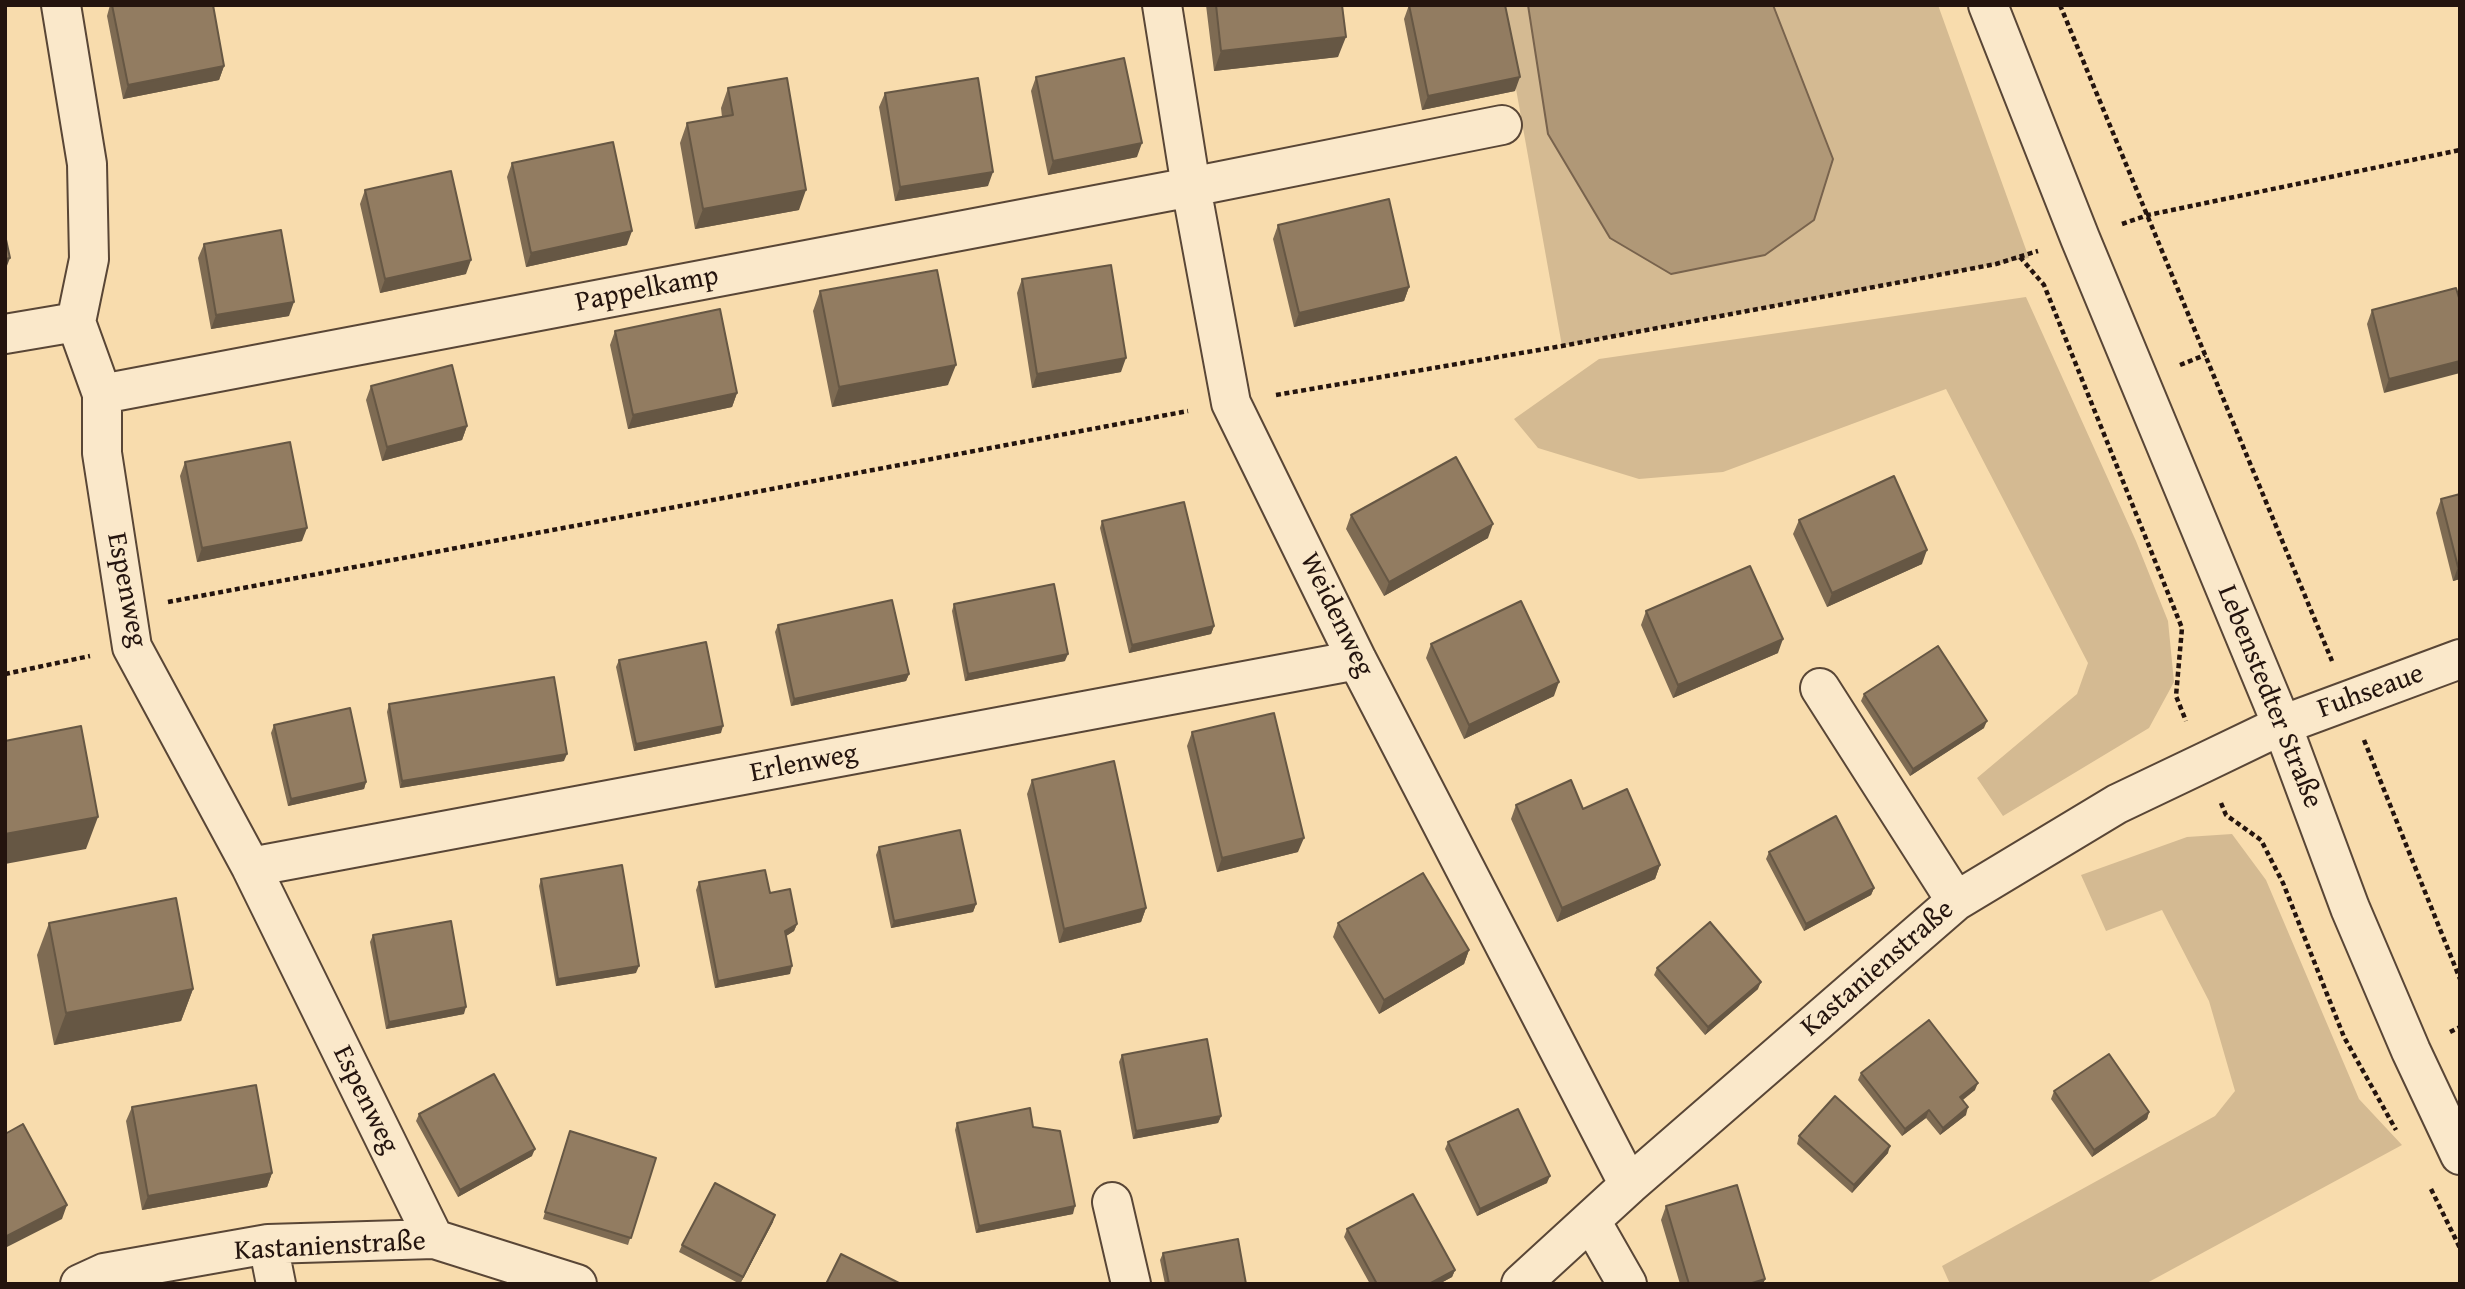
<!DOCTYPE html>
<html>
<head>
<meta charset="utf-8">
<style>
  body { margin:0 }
  #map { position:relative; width:2465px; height:1289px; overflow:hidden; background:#f8dcad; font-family:"Gentium Book Plus",serif }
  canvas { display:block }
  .frame { position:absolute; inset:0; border:7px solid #24140e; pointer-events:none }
</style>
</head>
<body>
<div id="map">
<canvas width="2465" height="1289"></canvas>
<div class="frame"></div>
</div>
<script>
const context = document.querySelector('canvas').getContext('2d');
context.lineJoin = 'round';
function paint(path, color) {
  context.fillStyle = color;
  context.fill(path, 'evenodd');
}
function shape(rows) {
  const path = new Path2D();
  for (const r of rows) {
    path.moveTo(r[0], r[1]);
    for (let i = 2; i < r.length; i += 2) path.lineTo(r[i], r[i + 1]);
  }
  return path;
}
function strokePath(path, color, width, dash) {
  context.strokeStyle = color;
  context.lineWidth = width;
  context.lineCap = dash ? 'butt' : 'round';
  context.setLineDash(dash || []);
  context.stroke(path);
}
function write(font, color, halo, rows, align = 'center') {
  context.font = font + ' "Gentium Book Plus",serif';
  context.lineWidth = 6;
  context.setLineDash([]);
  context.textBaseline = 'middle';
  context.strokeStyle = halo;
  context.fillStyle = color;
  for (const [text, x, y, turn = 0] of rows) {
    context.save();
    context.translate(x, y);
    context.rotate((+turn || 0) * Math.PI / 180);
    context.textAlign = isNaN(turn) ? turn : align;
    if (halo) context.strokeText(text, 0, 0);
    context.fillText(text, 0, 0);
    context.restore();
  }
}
const green = shape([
  [1501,5,1938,5,2029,258,1562,346],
  [2026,297,2136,541,2168,621,2174,682,2149,728,2003,816,1977,778,2077,694,2088,663,1946,389,1723,472,1639,479,1538,448,1514,419,1599,359],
  [2232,834,2266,880,2359,1099,2402,1145,2145,1284,1950,1284,1942,1266,2215,1116,2235,1091,2209,1001,2162,910,2106,931,2081,875,2187,837]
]);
const water = shape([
  [1528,5,1773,5,1833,159,1814,220,1765,255,1671,274,1610,238,1548,134,1528,5]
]);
const path = shape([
  [2060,5,2332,661],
  [2122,224,2148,215,2460,150],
  [2020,257,2044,285,2182,628,2176,696,2186,721],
  [2180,365,2205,355],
  [1276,395,1562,346,1996,264,2038,251],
  [168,602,1188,411],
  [5,674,90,656],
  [2364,740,2460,979],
  [2221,803,2226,815,2261,840,2283,883,2344,1037,2396,1130],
  [2450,1032,2460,1027],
  [2431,1189,2460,1248]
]);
const minor = shape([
  [61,5,87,164,89,259,76,322,102,394,102,453,132,647,251,867,434,1239],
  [1162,5,1191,187,1231,403,1357,660,1629,1185],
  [1988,5,2080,238,2282,725,2350,908,2411,1051,2460,1155],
  [5,334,76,322],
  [102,394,1191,187,1502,125],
  [1820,688,1956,901],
  [251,867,1357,660],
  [1112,1202,1131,1284],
  [1591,1221,1627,1284],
  [268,1244,276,1284],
  [80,1284,104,1273,268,1244,434,1239,577,1284],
  [1521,1284,1629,1185,1956,901,2117,804,2203,763,2282,725,2460,659]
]);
const wall = shape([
  [110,5,213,5,224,66,219,80,123,99,107,16],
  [1206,5,1342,5,1338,57,1214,71],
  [1409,5,1515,91,1422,110,1404,19],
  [1036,77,1137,157,1048,175,1031,91],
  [728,88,799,210,695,229,680,143,687,123,722,117,721,108],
  [885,93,988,186,895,201,879,107],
  [512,163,627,245,526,267,507,177],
  [365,190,466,274,380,293,360,204],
  [1278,225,1409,287,1404,301,1294,327,1273,239],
  [204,244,289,316,211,329,198,258],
  [1022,279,1121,372,1032,388,1017,293],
  [2456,288,2384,393,2367,324,2372,310],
  [820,291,948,385,832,407,813,311],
  [615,331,737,393,732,407,628,429,610,345],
  [371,386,467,426,462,440,382,461,366,400],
  [185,462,302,541,197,562,180,476],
  [2460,494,2460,579,2453,581,2436,513,2441,499],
  [1351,515,1488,538,1384,596,1346,529],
  [1799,520,1922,564,1827,607,1793,534],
  [1102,521,1214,626,1211,634,1129,653,1100,528],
  [954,604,1065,661,965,681,952,611],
  [1646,611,1778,653,1673,698,1641,625],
  [778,625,909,674,906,681,791,706,775,632],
  [1431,644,1554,696,1464,739,1426,658],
  [619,660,721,733,634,751,616,667],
  [1864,694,1984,728,1910,776,1861,701],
  [389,704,564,761,400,788,387,712],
  [274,725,366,782,364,789,288,806,271,733],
  [1192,732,1298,852,1217,872,1187,746],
  [1032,780,1146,908,1141,922,1059,943,1027,794],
  [1516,805,1583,809,1660,865,1655,879,1557,922,1511,819],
  [879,847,976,904,973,912,891,928,876,855],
  [1769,852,1874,888,1871,895,1804,931,1766,859],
  [541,879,636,973,556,986,539,886],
  [699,882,770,893,797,924,794,931,786,936,790,974,715,988,696,890],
  [49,923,193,989,181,1021,54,1045,37,955],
  [1338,923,1469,950,1464,964,1379,1014,1333,937],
  [373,935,464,1014,386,1029,370,942],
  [1657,968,1758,989,1705,1035,1654,975],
  [1122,1055,1221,1116,1218,1123,1133,1139,1119,1062],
  [1861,1073,1975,1090,1963,1100,1966,1115,1940,1135,1926,1118,1902,1136,1858,1080],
  [2054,1091,2149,1112,2147,1119,2092,1157,2051,1099],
  [132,1107,272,1173,267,1187,142,1210,126,1121],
  [419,1114,532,1156,458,1197,416,1121],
  [957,1123,1033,1127,1073,1214,976,1233,955,1130],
  [1799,1136,1888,1153,1852,1193,1797,1144],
  [568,1138,656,1158,628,1245,543,1219],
  [1448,1142,1547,1183,1477,1216,1445,1149],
  [1666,1206,1765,1279,1763,1284,1680,1284,1661,1220],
  [773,1222,740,1284,679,1252,682,1245],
  [1347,1229,1455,1270,1452,1277,1439,1284,1370,1284,1344,1237],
  [1163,1253,1246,1284,1165,1284,1160,1260]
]);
const shadedWall = shape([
  [1346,37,1338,57,1214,71,1221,51],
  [224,66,219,80,123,99,128,85],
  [1520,77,1515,91,1422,110,1428,96],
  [1142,143,1137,157,1048,175,1053,161],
  [993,172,988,186,895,201,900,187],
  [806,190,799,210,695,229,703,209],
  [632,231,627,245,526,267,531,253],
  [10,258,5,271,5,259],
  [471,260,466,274,380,293,385,279],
  [1409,287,1404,301,1294,327,1299,313],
  [294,302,289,316,211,329,216,315],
  [1126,358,1121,372,1032,388,1037,374],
  [2460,361,2460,373,2384,393,2389,379],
  [956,365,948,385,832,407,839,387],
  [737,393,732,407,628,429,633,415],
  [467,426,462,440,382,461,387,447],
  [1493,524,1488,538,1384,596,1389,582],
  [307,528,302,541,197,562,202,548],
  [1927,550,1922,564,1827,607,1832,593],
  [2458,567,2460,567,2460,579,2453,581],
  [1214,626,1211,634,1129,653,1132,645],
  [1783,639,1778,653,1673,698,1678,685],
  [1068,654,1065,661,965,681,968,674],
  [909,674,906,681,791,706,794,699],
  [1559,682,1554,696,1464,739,1469,725],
  [1987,721,1984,728,1910,776,1913,769],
  [723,726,721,733,634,751,636,744],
  [567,754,564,761,400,788,402,781],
  [366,782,364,789,288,806,291,799],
  [98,817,86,849,5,864,5,834],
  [1304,838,1298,852,1217,872,1222,858],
  [1660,865,1655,879,1557,922,1562,908],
  [1874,888,1871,895,1804,931,1806,924],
  [976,904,973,912,891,928,894,921],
  [1146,908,1141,922,1059,943,1064,929],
  [797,924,794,931,783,938,785,931],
  [1469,950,1464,964,1379,1014,1384,1000],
  [639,966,636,973,556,986,558,979],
  [792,966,790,974,715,988,718,981],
  [1761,982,1758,989,1705,1035,1708,1027],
  [193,989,181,1021,54,1045,66,1013],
  [466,1007,464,1014,386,1029,389,1022],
  [1978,1083,1975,1090,1957,1104,1960,1097],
  [1968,1107,1966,1115,1940,1135,1943,1128],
  [1929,1110,1926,1118,1902,1136,1905,1129],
  [2149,1112,2147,1119,2092,1157,2094,1150],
  [1221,1116,1218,1123,1133,1139,1136,1131],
  [1890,1146,1888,1153,1852,1193,1854,1185],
  [535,1149,532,1156,458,1197,460,1190],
  [272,1173,267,1187,142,1210,148,1196],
  [1550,1176,1547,1183,1477,1216,1480,1209],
  [67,1205,62,1219,5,1248,5,1237],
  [1075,1206,1073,1214,976,1233,979,1226],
  [775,1215,773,1222,740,1284,743,1277],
  [1455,1270,1452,1277,1439,1284,1429,1284],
  [1765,1279,1763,1284,1749,1284]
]);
const building = shape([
  [112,5,213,5,224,66,128,85,112,5],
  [1216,5,1342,5,1346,37,1221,51,1216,5],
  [1409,5,1505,5,1520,77,1428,96,1409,5],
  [1124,58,1142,143,1053,161,1036,77,1124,58],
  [787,78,806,190,703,209,687,123,733,115,728,88,787,78],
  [978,78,993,172,900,187,885,93,978,78],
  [613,142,632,231,531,253,512,163,613,142],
  [451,171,471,260,385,279,365,190,451,171],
  [1389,199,1409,287,1299,313,1278,225,1389,199],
  [281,230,294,302,216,315,204,244,281,230],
  [5,235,10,258,5,259,5,235],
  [1111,265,1126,358,1037,374,1022,279,1111,265],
  [937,270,956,365,839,387,820,291,937,270],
  [2456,288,2460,301,2460,361,2389,379,2372,310,2456,288],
  [720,309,737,393,633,415,615,331,720,309],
  [452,365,467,426,387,447,371,386,452,365],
  [290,442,307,528,202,548,185,462,290,442],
  [1456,457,1493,524,1389,582,1351,515,1456,457],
  [1894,476,1927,550,1832,593,1799,520,1894,476],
  [2460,494,2460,567,2458,567,2441,499,2460,494],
  [1184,502,1214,626,1132,645,1102,521,1184,502],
  [1750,566,1783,639,1678,685,1646,611,1750,566],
  [1054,584,1068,654,968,674,954,604,1054,584],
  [892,600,909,674,794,699,778,625,892,600],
  [1521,601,1559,682,1469,725,1431,644,1521,601],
  [706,642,723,726,636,744,619,660,706,642],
  [1938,646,1987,721,1913,769,1864,694,1938,646],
  [554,677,567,754,402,781,389,704,554,677],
  [350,708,366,782,291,799,274,725,350,708],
  [1274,713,1304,838,1222,858,1192,732,1274,713],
  [81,726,98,817,5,834,5,741,81,726],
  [1114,761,1146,908,1064,929,1032,780,1114,761],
  [1571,780,1583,809,1627,789,1660,865,1562,908,1516,805,1571,780],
  [1836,816,1874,888,1806,924,1769,852,1836,816],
  [960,830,976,904,894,921,879,847,960,830],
  [622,865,639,966,558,979,541,879,622,865],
  [765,870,770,893,790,889,797,924,785,931,792,966,718,981,699,882,765,870],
  [1423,873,1469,950,1384,1000,1338,923,1423,873],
  [176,898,193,989,66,1013,49,923,176,898],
  [451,921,466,1007,389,1022,373,935,451,921],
  [1710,922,1761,982,1708,1027,1657,968,1710,922],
  [1929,1020,1978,1083,1960,1097,1968,1107,1943,1128,1929,1110,1905,1129,1861,1073,1929,1020],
  [1207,1039,1221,1116,1136,1131,1122,1055,1207,1039],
  [2109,1054,2149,1112,2094,1150,2054,1091,2109,1054],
  [494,1074,535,1149,460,1190,419,1114,494,1074],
  [256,1085,272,1173,148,1196,132,1107,256,1085],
  [1835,1096,1890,1146,1854,1185,1799,1136,1835,1096],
  [1030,1108,1033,1127,1060,1131,1075,1206,979,1226,957,1123,1030,1108],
  [1518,1109,1550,1176,1480,1209,1448,1142,1518,1109],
  [23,1124,67,1205,5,1237,5,1134,23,1124],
  [570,1131,656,1158,631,1238,545,1212,570,1131],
  [715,1183,775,1215,743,1277,682,1245,715,1183],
  [1737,1185,1765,1279,1749,1284,1689,1284,1666,1206,1737,1185],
  [1413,1194,1455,1270,1429,1284,1377,1284,1347,1229,1413,1194],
  [1238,1239,1246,1284,1169,1284,1163,1253,1238,1239],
  [841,1254,901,1284,826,1284,841,1254]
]);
const streetNames = [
  ["Pappelkamp",647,290,-11],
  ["Espenweg",126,590,79],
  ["Weidenweg",1336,615,64],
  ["Fuhseaue",2371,692,-20],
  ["Lebenstedter Straße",2269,697,68],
  ["Erlenweg",804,764,-11],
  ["Kastanienstraße",1878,969,-41],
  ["Espenweg",365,1100,64],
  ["Kastanienstraße",330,1247,-3]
];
paint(green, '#d4ba92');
paint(water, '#b09877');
strokePath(water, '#78634d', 2);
strokePath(minor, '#594636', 42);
strokePath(path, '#24140e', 4.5, [5, 3.5]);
strokePath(minor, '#fae8ca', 38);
paint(wall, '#7e6b53');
paint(shadedWall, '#665744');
paint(building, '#927c61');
strokePath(building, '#665744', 2);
write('28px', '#24140e', '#fae8ca', streetNames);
</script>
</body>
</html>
